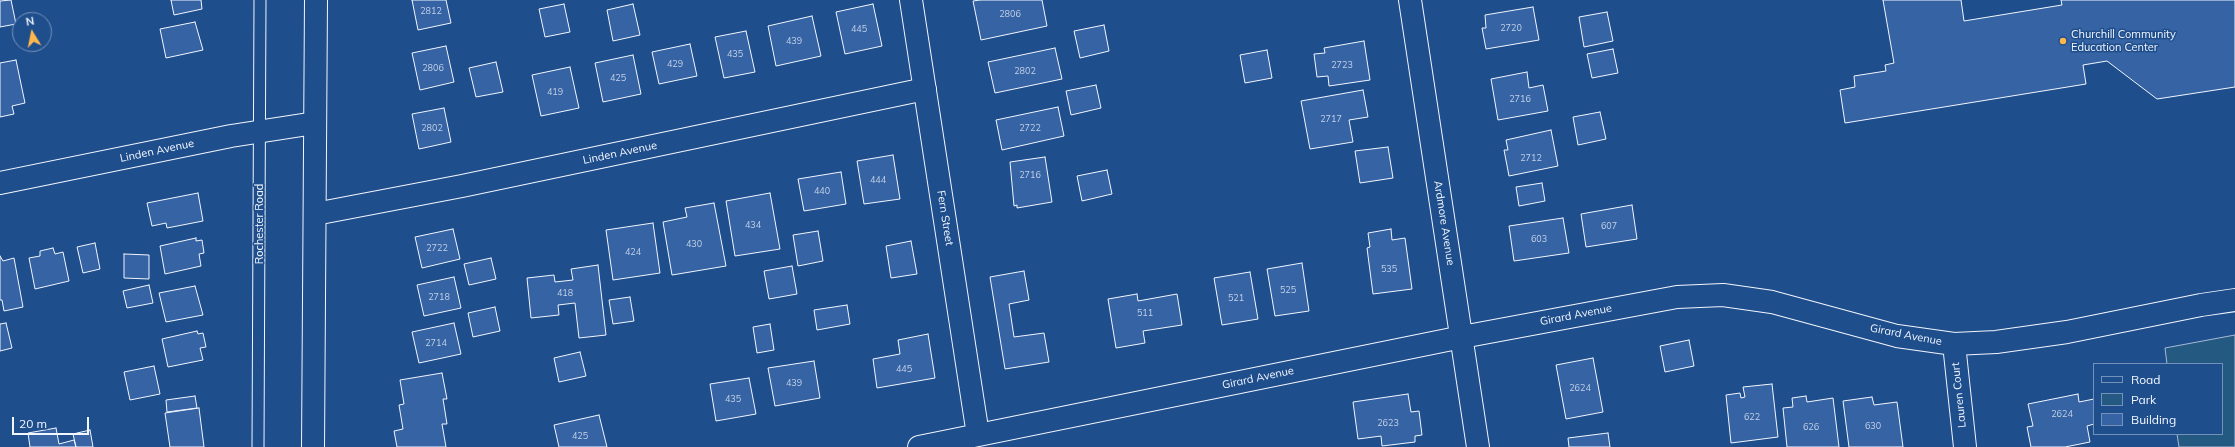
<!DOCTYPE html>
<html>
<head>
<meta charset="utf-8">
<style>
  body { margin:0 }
  #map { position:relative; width:2235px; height:447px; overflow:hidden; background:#1f4e8c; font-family:Mulish,sans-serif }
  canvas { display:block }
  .legend { position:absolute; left:2093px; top:363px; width:130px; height:72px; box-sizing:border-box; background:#1f4e8c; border:1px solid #7391ba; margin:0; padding:5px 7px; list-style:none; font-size:12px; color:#f2f6ff }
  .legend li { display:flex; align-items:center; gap:8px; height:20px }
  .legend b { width:20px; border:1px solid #7391ba }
  .north { position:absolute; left:12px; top:12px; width:40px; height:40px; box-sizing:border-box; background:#1f4e8c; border:1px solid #7391ba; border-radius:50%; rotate:350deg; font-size:11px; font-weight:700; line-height:16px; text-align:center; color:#f2f6ff }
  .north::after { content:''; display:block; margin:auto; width:14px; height:18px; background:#ffb74d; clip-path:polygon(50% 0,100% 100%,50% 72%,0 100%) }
  .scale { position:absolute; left:12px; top:417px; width:77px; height:18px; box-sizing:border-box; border:2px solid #f2f6ff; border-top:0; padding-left:5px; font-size:12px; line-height:14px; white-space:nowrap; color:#f2f6ff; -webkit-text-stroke:3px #1f4e8c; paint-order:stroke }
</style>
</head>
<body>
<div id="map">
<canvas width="2235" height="447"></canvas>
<ul class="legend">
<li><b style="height:5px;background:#1f4e8c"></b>Road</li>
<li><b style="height:11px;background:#245a82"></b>Park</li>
<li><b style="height:11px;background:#3563a3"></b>Building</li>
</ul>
<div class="north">N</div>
<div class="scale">20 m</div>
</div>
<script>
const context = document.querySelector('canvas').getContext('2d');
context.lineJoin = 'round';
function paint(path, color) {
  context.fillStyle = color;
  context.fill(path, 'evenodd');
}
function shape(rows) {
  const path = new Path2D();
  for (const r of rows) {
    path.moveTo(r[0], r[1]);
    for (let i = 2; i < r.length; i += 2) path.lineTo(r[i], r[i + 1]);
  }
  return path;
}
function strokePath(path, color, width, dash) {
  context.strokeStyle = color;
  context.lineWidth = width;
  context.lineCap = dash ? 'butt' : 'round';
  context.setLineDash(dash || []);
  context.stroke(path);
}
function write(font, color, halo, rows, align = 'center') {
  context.font = font + ' Mulish,sans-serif';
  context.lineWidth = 3;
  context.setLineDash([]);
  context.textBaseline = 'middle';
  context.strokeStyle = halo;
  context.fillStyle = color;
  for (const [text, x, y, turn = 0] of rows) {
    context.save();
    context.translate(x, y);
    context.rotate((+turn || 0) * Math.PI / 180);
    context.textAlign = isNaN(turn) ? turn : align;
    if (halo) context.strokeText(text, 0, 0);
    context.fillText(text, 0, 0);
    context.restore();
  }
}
const green = shape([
  [2235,335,2235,447,2179,447,2177,434,2222,434,2222,364,2167,364,2165,348,2235,335]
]);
const building = shape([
  [11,0,16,24,0,27,0,1,11,0],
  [171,0,201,0,202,9,174,15,171,0],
  [412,0,446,0,451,23,418,30,412,0],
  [980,0,1042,0,1047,26,981,40,973,1,980,0],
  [1883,0,1961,0,1964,21,2062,5,2061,0,2235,0,2235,87,2157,99,2107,61,2083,65,2086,84,1845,123,1840,90,1855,87,1854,76,1886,71,1885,65,1894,63,1883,0],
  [564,4,570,32,545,37,539,9,564,4],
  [633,4,640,35,613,41,607,10,633,4],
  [873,4,882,46,845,54,836,12,873,4],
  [1533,7,1539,40,1486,49,1482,28,1486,28,1485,15,1533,7],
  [1607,12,1613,41,1584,47,1579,17,1607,12],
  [812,16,821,56,776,66,768,26,812,16],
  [195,22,203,50,166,58,160,29,195,22],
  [1104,25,1109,51,1080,58,1074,31,1104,25],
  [746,31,755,72,724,78,715,37,746,31],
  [1364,41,1370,80,1329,86,1328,76,1317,77,1314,54,1325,53,1324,48,1364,41],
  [690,44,697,76,659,84,652,52,690,44],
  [446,46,454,82,420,90,412,53,446,46],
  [1055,48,1062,79,995,93,988,62,1055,48],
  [1613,49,1618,73,1592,78,1587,54,1613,49],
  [1267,50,1272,78,1245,83,1240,55,1267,50],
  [633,55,641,94,603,102,595,63,633,55],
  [16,60,25,103,12,106,14,114,0,117,0,63,16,60],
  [496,62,503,92,476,97,469,68,496,62],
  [570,67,579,108,541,116,532,75,570,67],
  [1527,72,1529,88,1543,85,1548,111,1498,120,1491,79,1527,72],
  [1096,85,1101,108,1071,115,1066,91,1096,85],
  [1363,90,1368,117,1349,120,1353,142,1310,149,1301,101,1363,90],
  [1058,107,1064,136,1002,150,996,120,1058,107],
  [444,108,451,142,419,149,412,114,444,108],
  [1600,112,1606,139,1578,145,1573,117,1600,112],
  [1551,130,1558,166,1509,176,1504,150,1508,150,1506,140,1551,130],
  [1388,147,1393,178,1360,183,1355,151,1388,147],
  [893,155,900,199,864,204,857,161,893,155],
  [1045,157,1052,202,1017,208,1017,205,1014,206,1010,162,1045,157],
  [1107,170,1112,194,1082,201,1077,176,1107,170],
  [841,172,846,204,804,211,798,179,841,172],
  [1542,183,1545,201,1519,206,1516,187,1542,183],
  [198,193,203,221,167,228,166,223,152,226,147,203,198,193],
  [770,193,780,249,735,256,726,201,770,193],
  [714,203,726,266,672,275,663,222,687,217,685,208,714,203],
  [1632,205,1637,239,1586,247,1581,214,1632,205],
  [1563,218,1569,253,1514,261,1509,226,1563,218],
  [653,223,660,273,613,280,606,230,653,223],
  [453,229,460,259,422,268,415,237,453,229],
  [1391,229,1392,240,1405,238,1412,289,1373,294,1367,248,1370,247,1368,233,1391,229],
  [818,231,823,261,798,266,793,235,818,231],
  [196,238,196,241,202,240,204,253,199,254,201,266,165,274,160,246,196,238],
  [911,241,917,274,891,278,886,246,911,241],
  [95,243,100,269,83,273,77,247,95,243],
  [53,248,55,254,63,252,69,281,35,289,29,258,40,256,40,251,53,248],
  [124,254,149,255,149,279,124,278,124,254],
  [0,256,3,261,14,258,23,307,4,311,2,300,0,300,0,256],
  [491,258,496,279,469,285,464,264,491,258],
  [1302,263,1309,311,1275,316,1267,269,1302,263],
  [598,265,606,335,579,338,575,303,558,305,559,315,531,318,527,278,554,275,555,282,573,280,571,269,598,265],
  [792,266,797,294,769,299,764,271,792,266],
  [1024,271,1029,300,1009,304,1014,337,1044,333,1049,362,1005,369,990,277,1024,271],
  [1250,272,1258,319,1222,325,1214,278,1250,272],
  [454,277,461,308,424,316,417,285,454,277],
  [149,285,153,303,127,308,123,291,149,285],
  [195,286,203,315,166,322,159,293,195,286],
  [1137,294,1138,301,1177,294,1182,325,1143,331,1145,343,1116,348,1108,299,1137,294],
  [630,297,634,321,613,324,609,300,630,297],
  [847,305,850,324,817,330,814,310,847,305],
  [495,307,500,331,473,337,468,313,495,307],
  [6,323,12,348,0,351,0,324,6,323],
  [454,323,461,354,419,363,412,332,454,323],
  [770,324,774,350,757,353,753,327,770,324],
  [197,331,198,334,203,333,206,347,200,348,203,360,168,367,162,339,197,331],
  [928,334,935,378,877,388,873,359,900,354,898,340,928,334],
  [1689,340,1694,366,1665,372,1660,346,1689,340],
  [580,352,586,376,559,382,554,358,580,352],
  [1593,358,1603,412,1566,419,1556,365,1593,358],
  [814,361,820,398,775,406,768,368,814,361],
  [154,366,160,394,130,400,124,372,154,366],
  [442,373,447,399,443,399,447,424,442,424,446,447,397,447,394,431,403,429,399,405,404,404,400,380,442,373],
  [749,378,756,414,716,421,710,384,749,378],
  [1772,384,1778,437,1731,443,1726,395,1740,393,1741,398,1745,397,1743,387,1772,384],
  [1408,394,1411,412,1419,411,1422,435,1415,436,1415,442,1382,446,1381,436,1358,439,1353,402,1408,394],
  [2078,394,2079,402,2094,399,2094,424,2087,426,2090,442,2065,447,2031,447,2027,427,2033,426,2028,404,2078,394],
  [195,396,197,408,167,412,166,400,195,396],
  [1806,396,1807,402,1833,398,1839,447,1787,447,1783,408,1793,407,1792,398,1806,396],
  [1872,397,1874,405,1897,402,1903,447,1849,447,1843,401,1872,397],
  [199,408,204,447,170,447,165,413,199,408],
  [599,415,607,447,559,447,554,425,599,415],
  [56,428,59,444,74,440,76,447,30,447,28,433,56,428],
  [90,430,93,447,76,447,73,434,90,430],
  [1608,433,1610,447,1569,447,1568,438,1608,433]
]);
const service = shape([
  [258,447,260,0]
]);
const minor = shape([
  [911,0,978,435],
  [1410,0,1478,447],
  [0,183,231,136,315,123],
  [315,214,462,186,925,89],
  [1954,344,1965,447],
  [919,447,1462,337,1677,297,1723,295,1772,302,1897,336,1954,344,1996,342,2067,332,2201,305,2235,300]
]);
const secondary = shape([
  [313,447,316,0]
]);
const markers = [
  [2063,41,4,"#ffb74d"]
];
const numberNames = [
  ["2812",431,11],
  ["2806",1010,14],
  ["2720",1511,28],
  ["445",859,29],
  ["439",794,41],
  ["435",735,54],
  ["429",675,64],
  ["2723",1342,65],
  ["2806",433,68],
  ["2802",1025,71],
  ["425",618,78],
  ["419",555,92],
  ["2716",1520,99],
  ["2717",1331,119],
  ["2802",432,128],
  ["2722",1030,128],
  ["2712",1531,158],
  ["2716",1030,175],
  ["444",878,180],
  ["440",822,191],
  ["434",753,225],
  ["607",1609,226],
  ["603",1539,239],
  ["430",694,244],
  ["2722",437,248],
  ["424",633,252],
  ["535",1389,269],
  ["525",1288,290],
  ["418",565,293],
  ["2718",439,297],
  ["521",1236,298],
  ["511",1145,313],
  ["2714",436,343],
  ["445",904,369],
  ["439",794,383],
  ["2624",1580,388],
  ["435",733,399],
  ["2624",2062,414],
  ["622",1752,417],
  ["2623",1388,423],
  ["630",1873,426],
  ["626",1811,427],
  ["425",580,436]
];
const poiNames = [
  ["Churchill Community",2071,35],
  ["Education Center",2071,48]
];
const streetNames = [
  ["Linden Avenue",157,151,-12],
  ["Linden Avenue",620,153,-12],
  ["Fern Street",945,218,81],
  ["Ardmore Avenue",1444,223,81],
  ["Rochester Road",260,224,-90],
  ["Girard Avenue",1576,315,-11],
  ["Girard Avenue",1906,335,11],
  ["Girard Avenue",1258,378,-12],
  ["Lauren Court",1959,395,-96]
];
paint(green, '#245a82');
strokePath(green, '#a8bbd7', 1);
paint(building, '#3563a3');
strokePath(building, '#f2f6ff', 1);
strokePath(service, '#f2f6ff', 13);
strokePath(minor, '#f2f6ff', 24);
strokePath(secondary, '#f2f6ff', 24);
strokePath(service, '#1f4e8c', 11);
strokePath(minor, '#1f4e8c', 22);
strokePath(secondary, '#1f4e8c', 22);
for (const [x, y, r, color] of markers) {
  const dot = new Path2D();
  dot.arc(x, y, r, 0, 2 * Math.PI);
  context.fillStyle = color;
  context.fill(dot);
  strokePath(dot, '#1f4e8c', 1.5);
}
write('9px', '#c3d1e8', null, numberNames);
write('11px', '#f2f6ff', '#1f4e8c', poiNames, 'left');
write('11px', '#f2f6ff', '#1f4e8c', streetNames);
</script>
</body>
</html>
